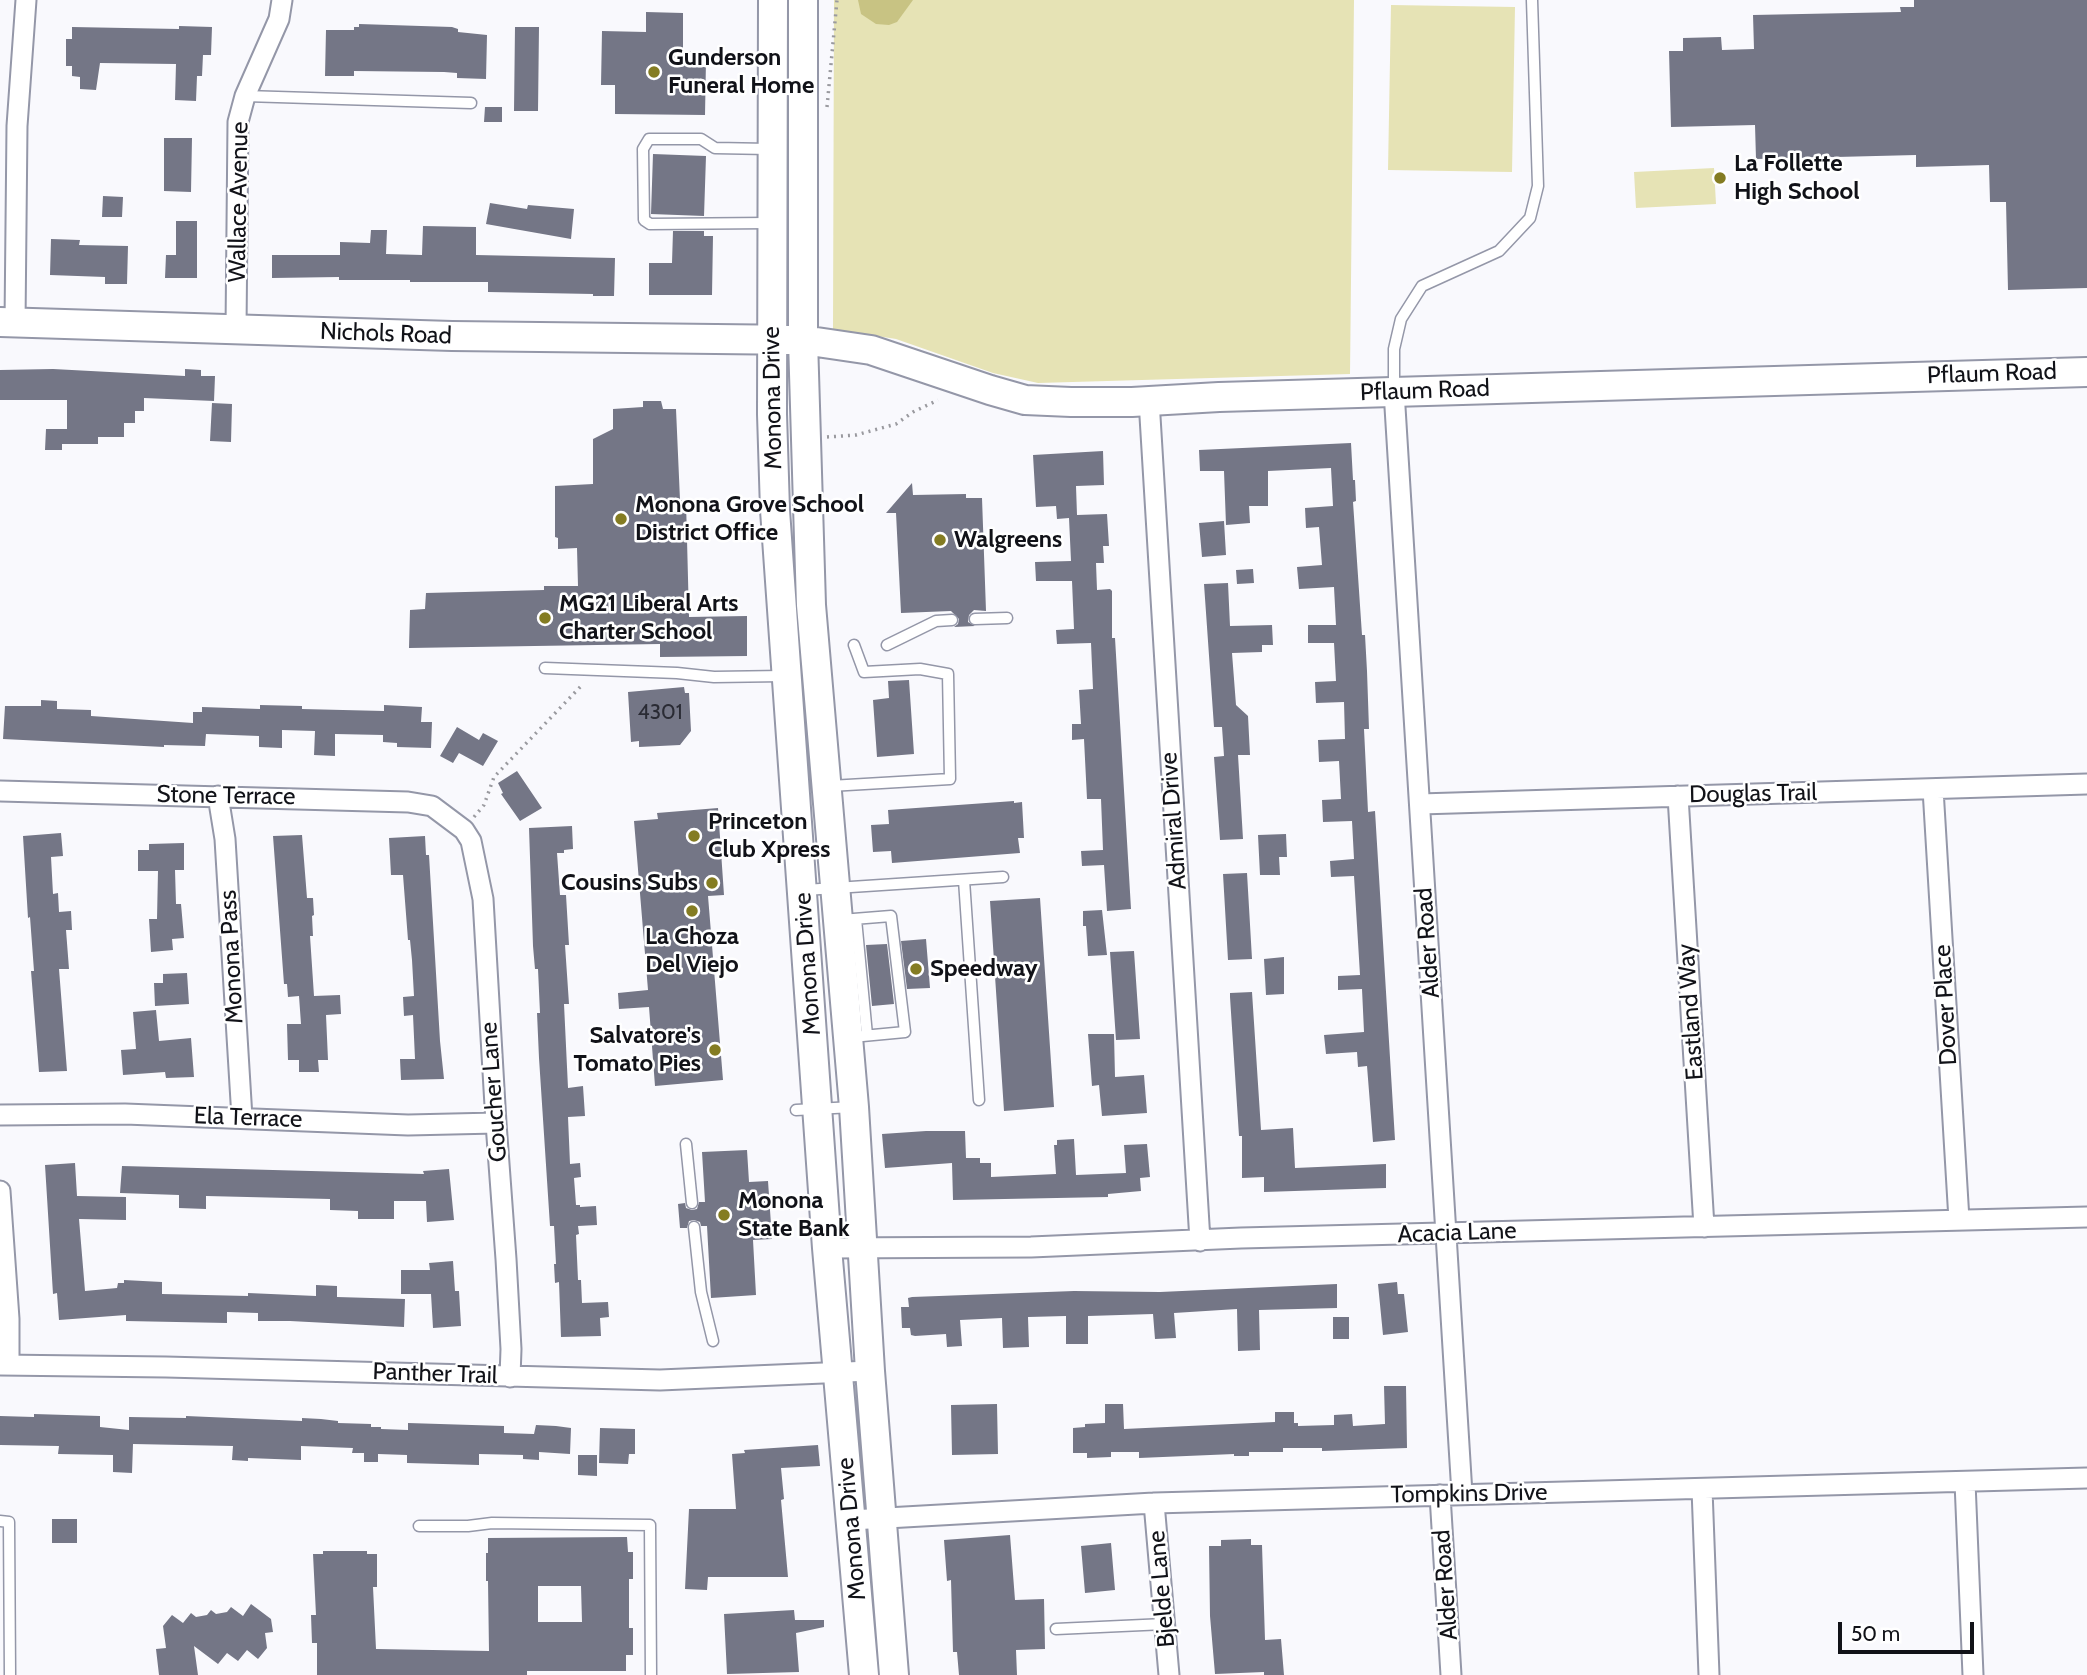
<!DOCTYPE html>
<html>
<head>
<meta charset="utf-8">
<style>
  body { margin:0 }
  #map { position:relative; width:2087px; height:1675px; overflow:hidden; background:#f9f9fd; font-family:Cabin,sans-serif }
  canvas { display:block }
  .scale { position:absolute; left:1838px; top:1622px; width:136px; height:32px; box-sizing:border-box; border:4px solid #111218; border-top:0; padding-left:9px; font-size:21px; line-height:24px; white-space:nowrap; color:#111218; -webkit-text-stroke:5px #fff; paint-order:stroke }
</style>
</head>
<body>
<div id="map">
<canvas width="2087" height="1675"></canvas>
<div class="scale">50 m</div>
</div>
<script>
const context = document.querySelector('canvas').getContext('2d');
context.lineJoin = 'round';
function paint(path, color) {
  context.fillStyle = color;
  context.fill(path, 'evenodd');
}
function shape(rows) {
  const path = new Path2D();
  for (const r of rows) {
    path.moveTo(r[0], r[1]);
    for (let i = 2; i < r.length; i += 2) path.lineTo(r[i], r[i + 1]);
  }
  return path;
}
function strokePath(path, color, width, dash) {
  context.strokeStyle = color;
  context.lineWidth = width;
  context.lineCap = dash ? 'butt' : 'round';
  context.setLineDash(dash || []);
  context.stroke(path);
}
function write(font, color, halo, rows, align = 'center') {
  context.font = font + ' Cabin,sans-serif';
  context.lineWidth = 5;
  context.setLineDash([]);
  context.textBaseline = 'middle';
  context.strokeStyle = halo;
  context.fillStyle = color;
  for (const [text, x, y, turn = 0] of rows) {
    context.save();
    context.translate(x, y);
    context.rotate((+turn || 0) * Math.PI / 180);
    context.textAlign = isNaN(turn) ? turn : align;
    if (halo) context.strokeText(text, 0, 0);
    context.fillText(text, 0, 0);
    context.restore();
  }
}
const green = shape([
  [834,0,1354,0,1350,374,1038,383,993,373,896,339,833,329],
  [1391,5,1515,7,1512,172,1388,170],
  [1714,168,1716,204,1636,208,1634,172]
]);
const water = shape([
  [858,0,913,0,897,22,889,25,876,24,861,14]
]);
const building = shape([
  [1914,0,2087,0,2087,288,2008,290,2006,202,1990,202,1989,165,1916,167,1916,155,1756,159,1755,125,1671,127,1669,51,1683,51,1683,38,1721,37,1722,50,1754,49,1753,15,1901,12,1900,7,1914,7],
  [646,12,683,13,683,51,697,52,697,60,706,60,705,115,615,114,615,85,601,85,602,31,646,32],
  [359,24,452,27,458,29,458,32,487,35,486,79,457,78,457,73,444,72,354,71,354,76,325,76,326,30,354,30,354,27,359,27],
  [179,26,212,27,211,55,203,55,202,76,197,76,196,101,175,100,176,64,100,63,96,90,80,89,80,77,72,76,72,66,66,66,66,39,72,39,72,27,179,29],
  [515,27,539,27,538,111,514,111],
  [485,107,502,107,502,122,484,122],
  [164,138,192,138,191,192,164,191],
  [653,154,706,156,704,216,651,214],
  [103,196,123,197,122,217,102,217],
  [490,203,527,209,528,205,574,209,571,239,486,224],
  [176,221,197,221,197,278,165,278,166,255,176,255],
  [423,226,476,227,476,255,615,258,614,296,593,296,593,294,488,292,488,282,410,282,410,280,339,280,339,277,272,278,272,255,340,255,340,242,370,243,371,230,387,230,386,254,422,255],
  [673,231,704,231,704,236,713,236,712,295,649,295,649,263,672,263],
  [51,239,80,240,79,245,128,246,127,284,105,284,105,277,50,275],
  [53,369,185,376,185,369,201,370,201,376,215,376,214,401,144,398,144,411,135,411,135,423,124,423,124,437,98,437,98,444,62,444,62,450,45,450,46,429,67,429,67,400,0,400,0,370],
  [643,401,661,401,663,409,676,409,680,500,686,501,689,617,747,616,747,656,660,657,660,644,409,648,410,610,425,609,426,593,544,590,544,586,578,586,577,548,558,549,558,538,555,537,555,486,593,484,593,439,613,429,613,409,643,407],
  [212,403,232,404,231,442,210,441],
  [1351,443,1353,480,1355,480,1356,501,1353,502,1362,635,1365,635,1367,671,1369,729,1364,729,1368,812,1375,811,1395,1140,1373,1142,1367,1066,1358,1067,1357,1052,1326,1054,1324,1035,1364,1032,1362,989,1338,990,1338,976,1360,975,1354,876,1331,877,1330,861,1354,859,1352,821,1323,822,1322,800,1341,799,1339,761,1319,762,1318,740,1345,739,1344,702,1316,703,1315,682,1336,681,1334,643,1308,643,1308,625,1336,625,1334,587,1299,589,1297,567,1322,565,1319,527,1306,528,1305,508,1333,506,1331,468,1268,471,1268,506,1249,506,1250,523,1226,525,1224,471,1200,471,1199,450],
  [1103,451,1104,485,1076,486,1077,515,1107,514,1109,546,1103,546,1104,563,1096,563,1097,590,1110,589,1112,591,1112,638,1115,638,1131,909,1107,911,1104,865,1082,866,1081,851,1103,850,1101,799,1087,799,1084,739,1072,740,1072,724,1081,724,1079,690,1093,689,1091,643,1057,644,1056,630,1074,629,1072,581,1036,581,1035,562,1071,561,1069,518,1057,519,1056,506,1036,507,1033,455],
  [912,483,913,495,966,494,966,498,982,498,986,611,974,610,969,615,968,622,975,626,954,627,958,624,959,619,951,611,901,613,896,513,886,513],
  [1224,521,1226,555,1202,557,1199,523],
  [1253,569,1254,583,1237,584,1236,570],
  [1228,583,1230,626,1272,625,1273,645,1262,645,1262,652,1232,653,1236,705,1248,716,1250,755,1238,755,1243,839,1220,840,1214,757,1224,756,1222,727,1214,727,1204,584],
  [909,680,914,754,877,757,873,700,889,698,888,681],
  [684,687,685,693,689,693,691,731,680,745,639,747,639,741,631,742,628,692],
  [41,700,57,701,57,709,91,710,91,716,193,723,193,712,202,712,202,707,260,709,260,705,302,706,302,709,384,711,384,705,422,707,421,722,432,722,431,748,397,747,397,743,383,742,383,735,335,734,335,756,314,755,315,731,282,730,282,748,259,747,259,736,206,734,205,746,164,745,164,747,3,739,5,706,41,706],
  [457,727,479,740,483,733,498,741,483,766,459,753,453,763,440,756],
  [517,771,542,808,520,821,501,794,503,793,498,783],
  [1014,801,1014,803,1022,802,1024,838,1018,838,1020,853,892,863,891,851,873,852,871,825,889,824,888,810],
  [718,808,724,895,708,896,723,1080,655,1086,649,1007,619,1009,618,993,648,990,634,821,658,819,657,813],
  [572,826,573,849,564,850,564,853,557,853,560,895,566,895,569,945,565,945,569,1004,564,1004,568,1088,583,1086,585,1116,568,1117,570,1164,580,1163,581,1177,574,1178,576,1205,580,1205,580,1207,596,1206,597,1225,578,1226,579,1234,576,1235,578,1280,581,1280,582,1303,608,1302,609,1317,600,1318,601,1336,561,1337,559,1282,555,1283,554,1264,556,1264,554,1226,550,1226,539,1058,537,1013,540,1013,538,969,535,969,533,946,529,828],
  [61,833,63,856,51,857,53,894,58,893,59,912,71,911,72,930,66,930,69,969,59,969,67,1071,39,1072,31,971,34,971,30,917,28,918,23,836],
  [1286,834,1287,857,1279,857,1280,875,1260,875,1258,835],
  [302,835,307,898,313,898,314,915,312,916,313,936,310,936,314,996,340,995,341,1014,326,1015,328,1060,318,1060,319,1072,299,1072,299,1060,288,1060,287,1024,301,1024,299,996,288,997,287,984,284,984,273,836],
  [425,836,426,855,429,855,440,1041,444,1079,401,1080,400,1059,415,1059,413,1015,404,1016,403,997,414,996,412,960,410,940,408,940,403,875,391,875,389,838],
  [184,843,184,870,175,870,176,904,181,904,184,938,172,939,173,950,151,952,149,919,157,919,158,871,138,871,138,850,149,850,149,844],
  [1247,873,1252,959,1228,960,1223,874],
  [1040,898,1054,1107,1004,1111,990,901],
  [1102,910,1107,955,1088,956,1086,926,1083,926,1083,911],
  [926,939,930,988,907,989,901,941],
  [887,944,894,1004,872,1006,866,945],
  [1134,951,1140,1039,1116,1040,1110,952],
  [1284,957,1284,994,1266,995,1264,959],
  [187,973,189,1004,155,1006,154,983,163,983,163,974],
  [1252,992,1261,1130,1293,1128,1295,1168,1386,1164,1386,1188,1264,1192,1264,1177,1242,1178,1242,1136,1239,1136,1230,997,1230,993],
  [156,1010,159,1041,191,1038,194,1077,166,1078,165,1072,123,1075,121,1050,136,1049,133,1012],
  [1088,1034,1114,1034,1115,1077,1144,1075,1147,1113,1102,1116,1099,1085,1092,1086],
  [926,1131,965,1131,966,1158,980,1158,980,1163,991,1163,991,1177,1056,1174,1054,1145,1057,1145,1057,1140,1074,1139,1076,1175,1126,1173,1124,1145,1147,1144,1150,1177,1140,1178,1141,1191,1108,1194,1108,1197,953,1200,952,1163,885,1168,882,1134],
  [747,1150,749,1182,768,1181,772,1239,753,1240,756,1295,711,1298,707,1226,701,1226,700,1222,694,1220,689,1221,687,1228,680,1228,678,1204,685,1203,686,1208,692,1210,697,1209,699,1202,705,1202,702,1152],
  [75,1163,77,1196,126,1197,126,1220,79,1219,85,1291,117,1288,118,1283,124,1283,124,1280,162,1282,162,1294,248,1296,248,1293,316,1296,316,1285,337,1286,337,1297,405,1299,404,1327,290,1321,258,1321,258,1313,227,1312,227,1323,126,1321,126,1315,59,1320,57,1293,53,1294,45,1165],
  [122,1166,424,1174,423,1171,449,1169,454,1220,427,1222,426,1201,394,1201,394,1219,358,1219,358,1211,330,1210,330,1199,206,1196,206,1209,179,1208,179,1195,120,1193],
  [453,1261,455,1291,459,1291,461,1326,433,1328,431,1294,401,1294,401,1270,430,1270,429,1263],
  [1397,1282,1398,1294,1404,1294,1408,1332,1383,1335,1378,1284],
  [1337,1284,1337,1308,1259,1310,1260,1350,1238,1351,1237,1309,1174,1313,1176,1338,1155,1339,1153,1314,1088,1316,1088,1344,1066,1344,1066,1316,1028,1317,1029,1347,1003,1348,1002,1318,960,1320,962,1346,947,1347,946,1334,915,1336,911,1335,910,1328,902,1328,901,1307,909,1307,908,1298,912,1297,1074,1291,1160,1292],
  [1333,1317,1349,1317,1349,1339,1333,1339],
  [1384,1386,1406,1386,1407,1448,1322,1451,1322,1448,1283,1448,1283,1452,1249,1452,1249,1456,1234,1456,1234,1454,1139,1458,1139,1452,1111,1452,1111,1457,1087,1458,1087,1453,1073,1453,1073,1428,1085,1427,1085,1424,1105,1423,1105,1404,1123,1404,1124,1429,1275,1422,1275,1412,1294,1412,1294,1423,1298,1423,1298,1426,1334,1425,1334,1415,1352,1414,1353,1426,1385,1424],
  [997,1404,998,1454,952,1455,951,1405],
  [34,1414,100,1416,100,1427,129,1430,129,1417,186,1418,186,1416,302,1421,302,1418,321,1419,338,1421,338,1423,371,1424,371,1427,381,1427,381,1429,408,1430,408,1423,504,1426,504,1433,534,1434,536,1425,556,1426,571,1428,570,1454,539,1452,539,1460,523,1459,523,1455,479,1454,479,1465,407,1463,407,1455,378,1454,378,1462,364,1462,364,1453,352,1453,353,1448,301,1446,301,1460,248,1458,248,1461,232,1460,233,1446,133,1444,132,1473,113,1472,113,1455,58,1454,59,1446,0,1445,0,1416,34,1417],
  [600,1428,635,1429,635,1454,629,1454,628,1464,599,1463],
  [818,1445,820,1466,781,1468,784,1499,781,1500,788,1577,708,1577,707,1590,685,1589,689,1509,736,1509,732,1454,745,1453,744,1450],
  [578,1455,597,1455,597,1476,578,1475],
  [52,1519,77,1519,77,1543,52,1543],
  [1010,1535,1015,1600,1044,1599,1045,1649,1016,1650,1017,1675,959,1675,957,1652,953,1652,951,1580,947,1581,944,1540],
  [627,1537,628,1552,633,1552,633,1579,629,1579,629,1628,633,1628,633,1655,626,1655,626,1671,527,1671,527,1675,317,1675,317,1643,312,1643,311,1615,316,1615,313,1554,323,1554,323,1551,367,1551,367,1554,377,1554,377,1587,373,1587,376,1649,489,1651,488,1581,486,1581,486,1553,488,1553,488,1538],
  [538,1586,581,1586,582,1622,538,1622],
  [1251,1539,1251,1545,1262,1545,1265,1640,1281,1639,1284,1675,1264,1675,1264,1672,1215,1674,1210,1616,1209,1546,1221,1546,1221,1540],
  [1111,1543,1115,1590,1085,1593,1081,1546],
  [251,1604,271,1619,273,1632,265,1633,267,1648,258,1659,247,1650,238,1661,227,1653,218,1664,194,1646,198,1675,159,1675,156,1649,166,1648,163,1626,172,1615,183,1623,191,1613,196,1617,207,1615,211,1610,216,1614,227,1612,231,1607,243,1616],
  [794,1610,795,1620,824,1620,824,1627,796,1633,799,1672,727,1674,724,1614]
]);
const path = shape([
  [827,107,837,0],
  [827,437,856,435,896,424,913,412,938,400],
  [474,817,484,805,494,777,583,684]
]);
const lane = shape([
  [245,96,471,103],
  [769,149,715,148,701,139,649,139,643,149,644,220,650,224,769,223],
  [1394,391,1394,349,1401,319,1422,286,1499,251,1530,218,1538,186,1532,0],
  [975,619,1007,618],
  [887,645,936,621,952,620],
  [545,668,677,673,714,677,783,676],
  [830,786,950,779,948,674,920,669,864,672,854,645],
  [964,880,979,1100],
  [805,890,1003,877],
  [856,919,867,1035],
  [841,920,891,916,905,1032,852,1037],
  [796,1110,853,1107],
  [686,1144,692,1203],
  [694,1227,701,1292,713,1341],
  [0,1521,9,1522,10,1675],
  [419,1526,468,1526,492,1523,650,1525,651,1675],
  [1056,1629,1165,1624]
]);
const street = shape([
  [15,323,17,126,26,0],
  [236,329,238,122,245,96,279,19,282,0],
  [1394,391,1462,1494],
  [1149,400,1200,1241],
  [1933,789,1959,1220],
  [0,791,408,802,432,806,464,830,471,841,483,899,496,1123,506,1259,511,1349,510,1377],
  [218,796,225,839,242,1118],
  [1678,796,1704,1227],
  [1420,804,2087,784],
  [0,1115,125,1114,408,1125,496,1123],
  [0,1191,9,1319,9,1365],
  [827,1248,1031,1247,1241,1238,2087,1217],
  [0,1365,166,1367,660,1380,870,1371],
  [1965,1482,1973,1675],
  [1702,1489,1709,1675],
  [1440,1495,1451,1675],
  [1154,1503,1169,1675],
  [851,1520,1154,1503,2087,1478]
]);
const secondary = shape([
  [773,0,772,414,775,510,827,1248,864,1675],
  [803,0,803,340,811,605,854,1107,870,1371,894,1675],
  [0,322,452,336,803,340,871,350,990,390,1025,400,1071,402,1132,402,1219,397,2087,372]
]);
const markers = [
  [654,72,7,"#847c22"],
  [1720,178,7,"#847c22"],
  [621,519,7,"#847c22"],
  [940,540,7,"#847c22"],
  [545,618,7,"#847c22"],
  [694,836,7,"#847c22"],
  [712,883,7,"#847c22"],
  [692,911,7,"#847c22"],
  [916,969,7,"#847c22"],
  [715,1050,7,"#847c22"],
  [724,1215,7,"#847c22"]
];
const numberNames = [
  ["4301",660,713]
];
const poiNames = [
  ["Gunderson",668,58],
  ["Funeral Home",668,86],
  ["La Follette",1734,164],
  ["High School",1734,192],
  ["Monona Grove School",635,505],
  ["District Office",635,533],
  ["Walgreens",954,540],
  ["MG21 Liberal Arts",559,604],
  ["Charter School",559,632],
  ["Princeton",708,822],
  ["Club Xpress",708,850],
  ["Cousins Subs",698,883,"right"],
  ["La Choza",692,937,"center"],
  ["Del Viejo",692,965,"center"],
  ["Speedway",930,969],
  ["Salvatore's",701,1036,"right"],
  ["Tomato Pies",701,1064,"right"],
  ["Monona",738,1201],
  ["State Bank",738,1229]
];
const streetNames = [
  ["Wallace Avenue",239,202,-89],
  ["Nichols Road",386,334,2],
  ["Pflaum Road",1992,374,-2],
  ["Pflaum Road",1425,391,-2],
  ["Monona Drive",773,398,-91],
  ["Douglas Trail",1753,794,-1],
  ["Stone Terrace",226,796,1],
  ["Admiral Drive",1174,821,-94],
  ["Alder Road",1428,943,-94],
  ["Monona Pass",232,957,-93],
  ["Monona Drive",808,964,-94],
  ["Dover Place",1946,1005,-93],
  ["Eastland Way",1691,1012,-94],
  ["Goucher Lane",494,1092,-94],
  ["Ela Terrace",248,1118,2],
  ["Acacia Lane",1457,1233,-2],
  ["Panther Trail",435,1374,2],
  ["Tompkins Drive",1469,1494,-1],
  ["Monona Drive",852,1529,-95],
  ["Alder Road",1446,1585,-94],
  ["Bjelde Lane",1162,1589,-95]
];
paint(green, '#e6e3b5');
paint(water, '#c8c383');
paint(building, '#747686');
strokePath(lane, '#9497a8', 13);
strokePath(street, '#9497a8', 23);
strokePath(secondary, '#9497a8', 32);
strokePath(path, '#9a9a9f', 3.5, [2, 5]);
strokePath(lane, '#fff', 10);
strokePath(street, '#fff', 19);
strokePath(secondary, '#fff', 28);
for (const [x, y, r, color] of markers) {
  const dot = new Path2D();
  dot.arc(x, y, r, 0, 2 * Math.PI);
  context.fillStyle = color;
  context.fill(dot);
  strokePath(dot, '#fff', 2.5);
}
write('21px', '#2a2b34', null, numberNames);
write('bold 24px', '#111218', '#fff', poiNames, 'left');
write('24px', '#111218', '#fff', streetNames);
</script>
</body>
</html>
